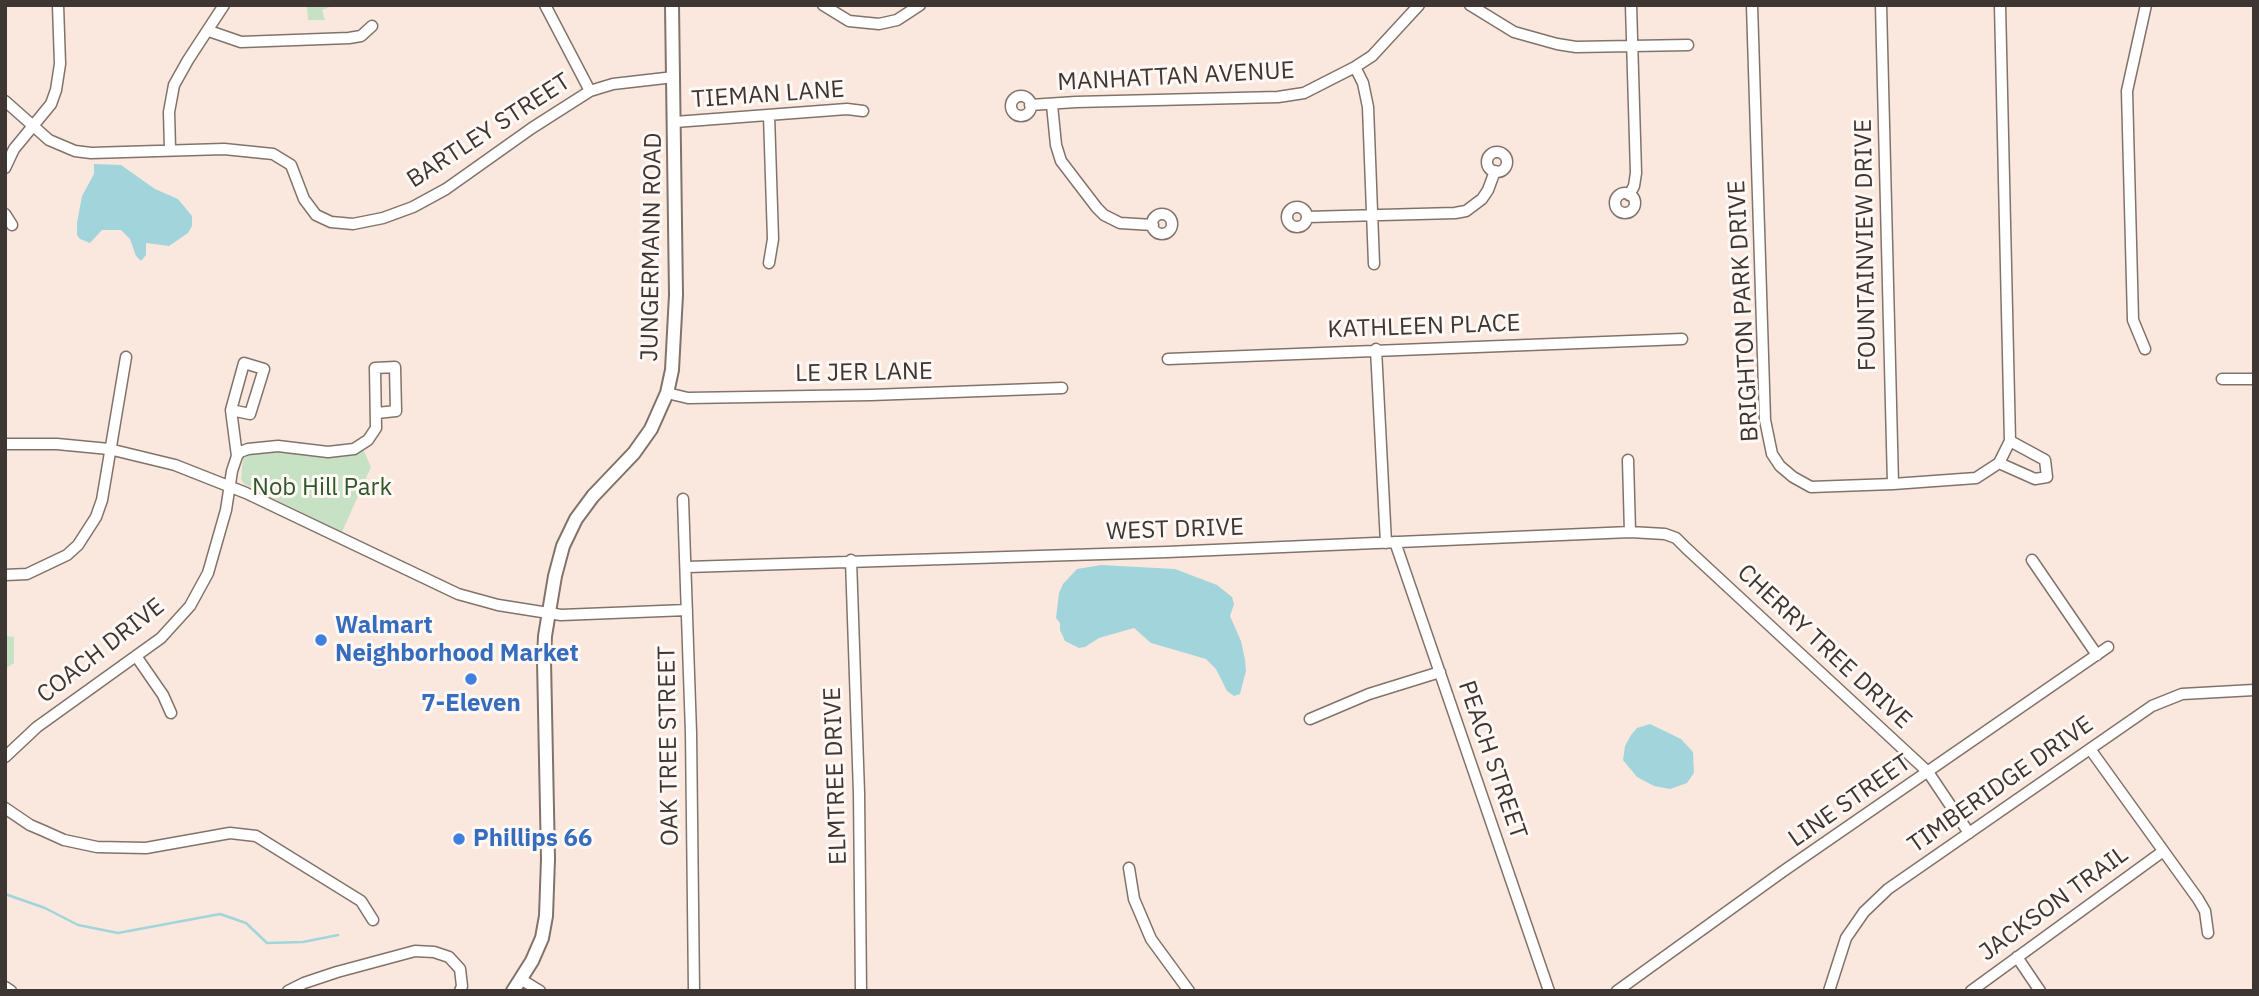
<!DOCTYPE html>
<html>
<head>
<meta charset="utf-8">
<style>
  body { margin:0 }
  #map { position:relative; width:2259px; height:996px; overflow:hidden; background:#fae8de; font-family:"IBM Plex Sans",sans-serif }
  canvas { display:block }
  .frame { position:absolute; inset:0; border:7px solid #3d3632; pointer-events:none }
</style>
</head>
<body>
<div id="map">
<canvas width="2259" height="996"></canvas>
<div class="frame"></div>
</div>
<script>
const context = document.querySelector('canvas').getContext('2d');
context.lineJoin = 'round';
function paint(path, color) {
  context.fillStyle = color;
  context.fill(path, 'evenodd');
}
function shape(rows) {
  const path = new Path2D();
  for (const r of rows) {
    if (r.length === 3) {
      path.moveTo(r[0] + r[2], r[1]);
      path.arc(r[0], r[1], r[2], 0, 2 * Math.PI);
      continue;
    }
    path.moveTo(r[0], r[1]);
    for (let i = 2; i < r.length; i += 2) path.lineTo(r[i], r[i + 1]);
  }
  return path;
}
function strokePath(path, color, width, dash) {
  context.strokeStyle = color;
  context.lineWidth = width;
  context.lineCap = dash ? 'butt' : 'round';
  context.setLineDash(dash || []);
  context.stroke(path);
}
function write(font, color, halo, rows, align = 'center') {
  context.font = font + ' "IBM Plex Sans",sans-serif';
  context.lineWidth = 6;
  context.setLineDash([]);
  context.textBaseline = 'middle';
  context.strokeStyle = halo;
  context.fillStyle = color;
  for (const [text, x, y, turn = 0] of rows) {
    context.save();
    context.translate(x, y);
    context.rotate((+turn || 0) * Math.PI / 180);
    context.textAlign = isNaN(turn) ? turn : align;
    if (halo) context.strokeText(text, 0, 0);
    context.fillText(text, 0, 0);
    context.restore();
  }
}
const green = shape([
  [300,5,335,5,322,10,325,20,308,20,307,7],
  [363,449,371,467,342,532,244,484,241,479,243,459,252,453,265,450,333,457,350,455],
  [5,636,14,637,14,663,5,669]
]);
const water = shape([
  [94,164,121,165,155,189,178,199,192,216,192,226,188,233,169,246,146,243,146,255,141,261,136,256,130,239,121,230,102,230,90,243,80,239,77,235,77,223,82,196,94,174],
  [1101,565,1175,569,1217,585,1232,597,1234,604,1230,616,1241,641,1245,660,1246,671,1240,694,1234,696,1227,691,1216,669,1206,659,1151,643,1134,628,1099,638,1085,647,1079,648,1065,641,1060,630,1060,623,1056,618,1059,593,1063,584,1077,569],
  [1650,724,1681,739,1693,752,1694,773,1687,783,1670,789,1654,786,1637,777,1623,760,1625,746,1631,735,1637,728]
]);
const stream = shape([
  [5,894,45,908,78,925,118,933,220,914,246,923,267,943,303,942,338,935]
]);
const minor = shape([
  [545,5,590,91],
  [823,5,849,21,879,24,897,20,920,5],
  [1470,5,1514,32,1557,44,1576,47,1688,45],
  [1752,5,1765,420,1772,454,1780,466,1793,477,1811,487,1893,484,1976,478,1999,463,2010,441,2000,5],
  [1881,5,1893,484],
  [209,31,241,42,349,38,361,36,372,26],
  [1355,67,1363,83,1368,107,1374,264],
  [1021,106,10],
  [5,101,49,140,75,151,91,153,224,149,273,154,291,165,304,199,316,215,331,222,353,224,383,218,413,207,446,189,532,128,590,91,613,84,674,77],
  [1030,105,1076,102,1278,97,1304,93,1355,67,1372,56,1419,5],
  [1052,105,1056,145,1061,161,1097,208,1104,215,1120,223,1153,225],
  [675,122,847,109,863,111],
  [170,149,169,112,174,85,188,60,224,5],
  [1497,162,10],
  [5,168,14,149,51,104,56,90,60,64,58,5],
  [1625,203,10],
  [1629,195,1634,186,1636,173,1631,5],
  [1297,217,10],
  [5,214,12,225],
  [1162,224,10],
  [1307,217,1455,213,1466,211,1482,199,1488,190,1495,171],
  [769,263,773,239,769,115],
  [1376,349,1386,543],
  [2145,349,2133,320,2127,91,2146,5],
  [1168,359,1682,339],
  [2222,379,2254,379],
  [667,393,688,398,871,395,1062,388],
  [5,444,57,444,109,449,175,465,246,493,458,594,498,605,561,615,687,610],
  [237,456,240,452,248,449,278,446,328,452,354,449,368,440,376,428,375,368,395,367,396,411,377,413],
  [1628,460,1630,532],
  [1999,463,2035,479,2047,477,2045,460,2010,441],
  [683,499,691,733,694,991],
  [1395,542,1549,991],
  [851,560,859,793,861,991],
  [2032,560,2097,655],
  [687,567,1167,552,1630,532,1665,534,1676,538,1686,548,1928,772,1969,833],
  [5,575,27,574,67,555,78,545,96,517,102,500,126,357],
  [136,656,163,695,171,713],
  [1310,719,1369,694,1440,672],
  [2090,749,2198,899,2205,911,2208,933],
  [5,757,37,727,161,638,190,606,208,573,226,510,232,471,237,456,231,410,244,363,264,369,250,414,231,410],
  [5,808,30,825,44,831,64,840,97,847,146,848,230,833,256,836,361,901,373,920],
  [1129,868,1134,899,1151,939,1189,991],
  [2017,957,2040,991],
  [522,980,540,991],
  [5,987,11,991],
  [288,991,304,983,337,972,415,951,434,952,449,957,460,969,462,986,460,991],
  [1617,991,1782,872,2108,647],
  [1829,991,1846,938,1864,912,1888,889,2152,706,2182,694,2254,690],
  [1971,991,2162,852]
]);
const major = shape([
  [513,991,532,961,542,938,546,916,548,859,544,660,545,636,555,576,563,546,576,519,593,496,634,453,651,429,667,393,672,370,676,295,672,5]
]);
const markers = [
  [321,640,7,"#3f7fe0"],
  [471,679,7,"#3f7fe0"],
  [459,839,7,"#3f7fe0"]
];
const streetNames = [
  ["MANHATTAN AVENUE",1176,77,-3],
  ["TIEMAN LANE",768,95,-4],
  ["BARTLEY STREET",489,131,-33],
  ["FOUNTAINVIEW DRIVE",1866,245,-91],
  ["JUNGERMANN ROAD",652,247,-89],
  ["BRIGHTON PARK DRIVE",1744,311,-93],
  ["KATHLEEN PLACE",1424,327,-2],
  ["LE JER LANE",864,373,-1],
  ["WEST DRIVE",1175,530,-2],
  ["CHERRY TREE DRIVE",1824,647,43],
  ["COACH DRIVE",101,651,-38],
  ["OAK TREE STREET",669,746,-91],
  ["PEACH STREET",1492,760,71],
  ["ELMTREE DRIVE",836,776,-92],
  ["TIMBERIDGE DRIVE",2001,785,-35],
  ["LINE STREET",1850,801,-35],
  ["JACKSON TRAIL",2054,904,-36]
];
const parkNames = [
  ["Nob Hill Park",322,488]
];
const shopNames = [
  ["Walmart",335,626],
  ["Neighborhood Market",335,654],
  ["7-Eleven",471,704,"center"],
  ["Phillips 66",473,839]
];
paint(green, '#c7e1c4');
paint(water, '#a2d4dc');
strokePath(stream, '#a2d4dc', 2.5);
strokePath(minor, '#82736a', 13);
strokePath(major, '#82736a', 16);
strokePath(minor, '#fff', 10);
strokePath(major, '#fff', 12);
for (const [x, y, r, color] of markers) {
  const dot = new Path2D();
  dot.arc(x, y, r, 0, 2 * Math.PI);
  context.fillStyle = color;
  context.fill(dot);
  strokePath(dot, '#fff8f4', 2.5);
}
write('24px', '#3d3632', '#fff8f4', streetNames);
write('24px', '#2e562a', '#fff8f4', parkNames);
write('bold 24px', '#366cbe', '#fff8f4', shopNames, 'left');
</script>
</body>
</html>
